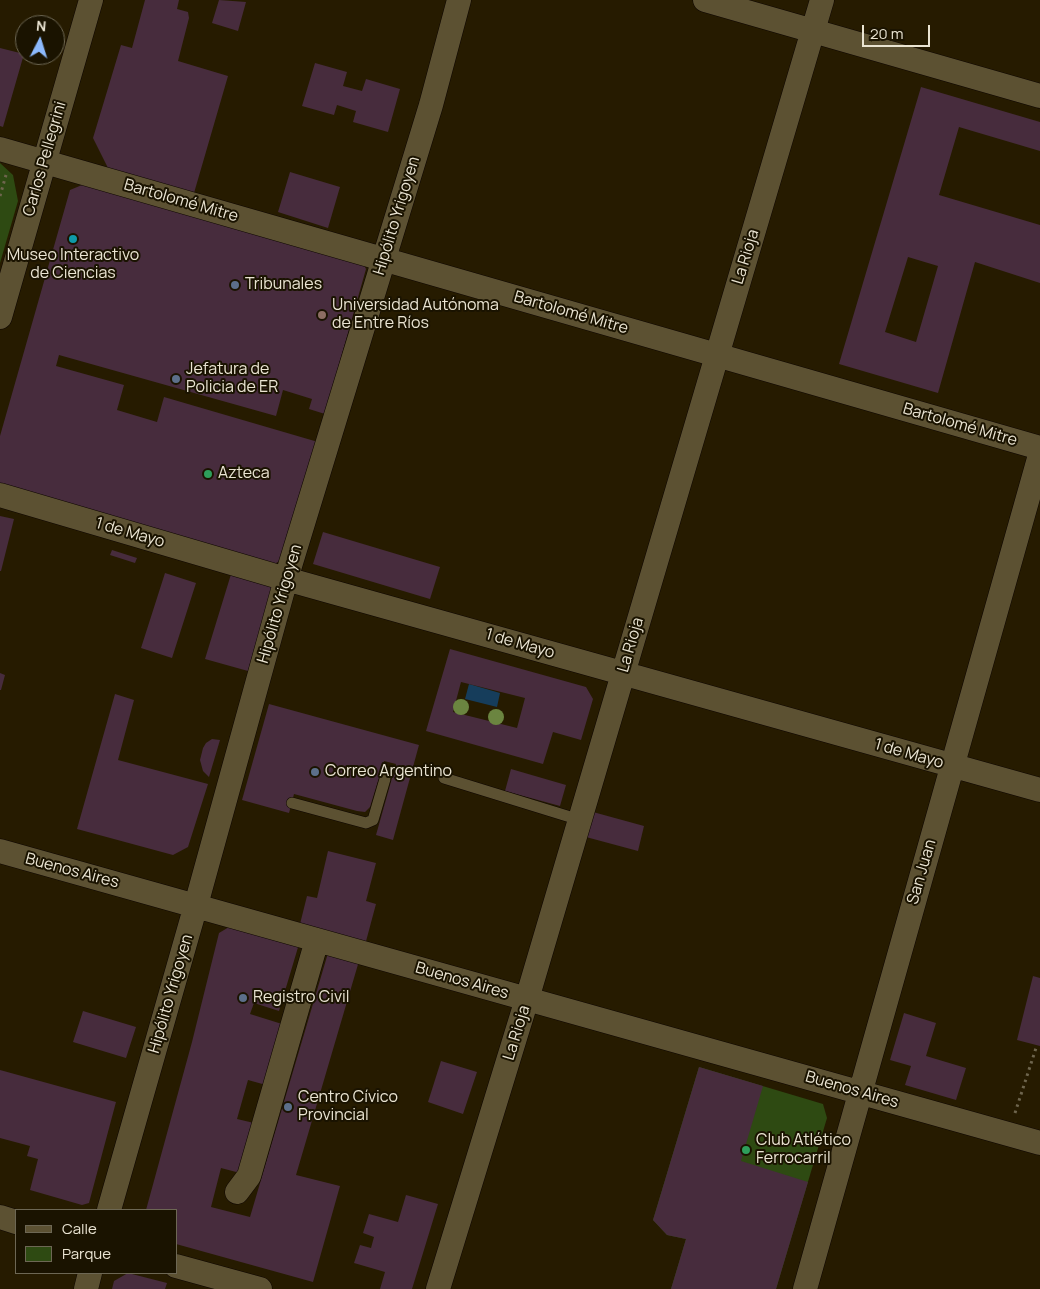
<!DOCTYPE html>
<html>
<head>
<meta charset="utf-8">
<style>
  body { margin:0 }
  #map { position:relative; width:1040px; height:1289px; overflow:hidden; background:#261b00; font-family:Manrope,sans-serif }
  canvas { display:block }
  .legend { position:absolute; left:15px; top:1209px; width:162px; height:65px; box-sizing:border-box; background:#1a1300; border:1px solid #6d6754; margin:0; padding:6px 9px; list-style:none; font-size:15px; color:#eae4d2 }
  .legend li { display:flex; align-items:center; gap:10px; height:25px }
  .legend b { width:25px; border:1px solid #6d6754 }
  .north { position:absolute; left:15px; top:15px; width:50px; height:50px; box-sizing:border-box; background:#1a1300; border:1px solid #6d6754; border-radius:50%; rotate:5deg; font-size:14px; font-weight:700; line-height:20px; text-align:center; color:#eae4d2 }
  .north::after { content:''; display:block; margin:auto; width:18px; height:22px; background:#8cb9fc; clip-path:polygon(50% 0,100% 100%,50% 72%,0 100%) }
  .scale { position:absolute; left:862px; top:25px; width:68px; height:22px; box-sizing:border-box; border:2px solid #eae4d2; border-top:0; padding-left:6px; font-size:15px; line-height:18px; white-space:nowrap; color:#eae4d2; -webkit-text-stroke:4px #1a1300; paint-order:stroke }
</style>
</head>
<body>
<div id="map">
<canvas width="1040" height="1289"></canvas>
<ul class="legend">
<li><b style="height:6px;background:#5c5132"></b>Calle</li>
<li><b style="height:14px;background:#2e4a12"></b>Parque</li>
</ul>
<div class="north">N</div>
<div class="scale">20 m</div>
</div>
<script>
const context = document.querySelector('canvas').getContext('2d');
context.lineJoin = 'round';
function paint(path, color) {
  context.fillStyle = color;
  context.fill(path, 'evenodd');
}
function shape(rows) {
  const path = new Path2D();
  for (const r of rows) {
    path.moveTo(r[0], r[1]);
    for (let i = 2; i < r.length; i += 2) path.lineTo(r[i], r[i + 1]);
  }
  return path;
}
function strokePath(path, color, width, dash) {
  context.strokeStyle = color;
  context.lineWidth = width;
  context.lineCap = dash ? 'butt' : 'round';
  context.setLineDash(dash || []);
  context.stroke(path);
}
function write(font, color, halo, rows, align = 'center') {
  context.font = font + ' Manrope,sans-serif';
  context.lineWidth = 4;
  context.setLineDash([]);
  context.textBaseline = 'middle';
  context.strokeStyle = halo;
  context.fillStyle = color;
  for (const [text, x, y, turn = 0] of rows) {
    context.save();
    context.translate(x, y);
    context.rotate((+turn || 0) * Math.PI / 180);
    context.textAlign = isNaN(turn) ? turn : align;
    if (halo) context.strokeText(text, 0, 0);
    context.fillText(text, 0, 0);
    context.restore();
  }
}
const green = shape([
  [0,163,13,175,18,201,0,263],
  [699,1067,823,1104,827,1118,776,1289,671,1289,686,1239,667,1235,653,1220]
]);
const water = shape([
  [469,684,500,693,497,707,465,699]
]);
const building = shape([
  [145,0,179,0,177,9,188,12,189,18,178,61,228,76,194,193,108,168,93,138,121,45,132,48],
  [219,0,246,2,238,31,212,23],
  [0,48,24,54,3,127,0,126],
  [315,63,347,72,343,86,362,91,366,79,400,89,388,132,353,122,356,111,337,105,334,115,302,106],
  [921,87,1040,122,1040,151,959,127,939,195,1040,225,1040,283,975,262,938,393,839,364],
  [908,257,938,266,916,342,885,332],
  [290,172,340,187,328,228,278,212],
  [82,185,93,185,360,258,366,269,325,414,309,409,312,399,283,390,276,416,59,355,56,366,124,385,117,410,157,422,164,397,318,442,283,559,269,567,0,483,0,436,70,190],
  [0,516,14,519,1,571,0,571],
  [323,532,440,567,430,599,313,564],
  [112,550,137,558,135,563,110,555],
  [232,571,273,583,248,671,205,659],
  [165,573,196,583,172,658,141,648],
  [450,649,586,687,593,699,581,740,553,732,543,764,426,731],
  [461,682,525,698,517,728,453,712],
  [0,673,5,675,1,690,0,690],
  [115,694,134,700,118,760,208,784,188,847,173,855,77,829],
  [269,704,419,745,393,840,376,835,396,764,384,761,370,807,365,812,357,811,294,794,289,813,242,800],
  [212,739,220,740,209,777,203,771,200,760,203,748,206,743],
  [511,769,566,785,560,806,505,791],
  [593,812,644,826,638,851,586,837],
  [328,851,376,863,366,901,376,904,365,945,299,928,307,896,317,898],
  [234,924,299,944,279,1011,254,1003,250,1014,282,1024,266,1085,248,1080,237,1119,254,1123,240,1173,221,1168,211,1207,250,1217,328,953,359,961,296,1175,340,1186,313,1282,176,1244,176,1210,146,1210,192,1042,219,933],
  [1033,976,1040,978,1040,1046,1017,1040],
  [83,1011,136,1027,126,1058,73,1042],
  [904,1013,936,1023,926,1056,966,1068,956,1100,905,1085,911,1066,890,1060],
  [441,1061,477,1072,463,1114,428,1102],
  [699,1067,763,1086,741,1161,808,1182,776,1289,671,1289,686,1239,667,1235,653,1220],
  [0,1070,116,1102,89,1203,82,1205,30,1190,38,1159,27,1156,30,1146,0,1138],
  [406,1195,438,1204,412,1289,380,1289,385,1272,354,1263,360,1245,371,1248,374,1237,363,1233,369,1214,398,1222],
  [128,1273,167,1283,165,1289,112,1289,114,1281]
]);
const path = shape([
  [0,196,6,175],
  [1015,1113,1037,1045]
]);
const lane = shape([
  [444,778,580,820],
  [292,803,366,823,373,820,385,779]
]);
const street = shape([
  [705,0,1040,96],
  [0,149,1040,448],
  [0,317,91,0],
  [0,495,286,579,1040,790],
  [0,851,1040,1143],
  [237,1192,249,1176,317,940],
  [109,1210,196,905,286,579,431,105,459,0],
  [0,1217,16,1222],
  [176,1266,260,1289],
  [86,1289,90,1273],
  [438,1289,527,999,822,0],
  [805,1289,1040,455]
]);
const trees = [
  [461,707],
  [496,717]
];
const markers = [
  [73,239,5,"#0f9aa8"],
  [235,285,5,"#5c6f8a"],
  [322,315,5,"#8d6e63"],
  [176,379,5,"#5c6f8a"],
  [208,474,5,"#2e9e5b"],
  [315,772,5,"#5c6f8a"],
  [243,998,5,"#5c6f8a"],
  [288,1107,5,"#5c6f8a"],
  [746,1150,5,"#2e9e5b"]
];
const streetNames = [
  ["Carlos Pellegrini",45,159,-74],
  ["Bartolomé Mitre",181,201,16],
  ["Hipólito Yrigoyen",397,216,-73],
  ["La Rioja",746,257,-73],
  ["Bartolomé Mitre",571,313,16],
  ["Bartolomé Mitre",960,425,16],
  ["1 de Mayo",130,533,16],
  ["Hipólito Yrigoyen",280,604,-74],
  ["1 de Mayo",520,644,16],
  ["La Rioja",631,645,-74],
  ["1 de Mayo",909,754,16],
  ["Buenos Aires",72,871,15],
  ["San Juan",922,872,-74],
  ["Buenos Aires",462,981,16],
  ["Hipólito Yrigoyen",171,994,-74],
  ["La Rioja",517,1033,-73],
  ["Buenos Aires",852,1090,16]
];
const poiNames = [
  ["Museo Interactivo",73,256,"center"],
  ["de Ciencias",73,274,"center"],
  ["Tribunales",245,285],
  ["Universidad Autónoma",332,306],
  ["de Entre Ríos",332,324],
  ["Jefatura de",186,370],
  ["Policia de ER",186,388],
  ["Azteca",218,474],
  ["Correo Argentino",325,772],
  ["Registro Civil",253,998],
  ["Centro Cívico",298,1098],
  ["Provincial",298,1116],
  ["Club Atlético",756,1141],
  ["Ferrocarril",756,1159]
];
paint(green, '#2e4a12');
paint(water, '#163d5b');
paint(building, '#472c3d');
strokePath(lane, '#0e0600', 12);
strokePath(street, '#0e0600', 25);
strokePath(path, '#6e654d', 3, [2.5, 4]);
strokePath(lane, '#5c5132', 11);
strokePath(street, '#5c5132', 24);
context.fillStyle = '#6b8540';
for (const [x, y] of trees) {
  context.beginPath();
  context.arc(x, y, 8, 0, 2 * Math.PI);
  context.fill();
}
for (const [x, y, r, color] of markers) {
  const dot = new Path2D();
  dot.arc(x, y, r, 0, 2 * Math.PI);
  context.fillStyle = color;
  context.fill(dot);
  strokePath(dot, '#1a1300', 2);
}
write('16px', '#eae4d2', '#1a1300', streetNames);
write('16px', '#eae4d2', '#1a1300', poiNames, 'left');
</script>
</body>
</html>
